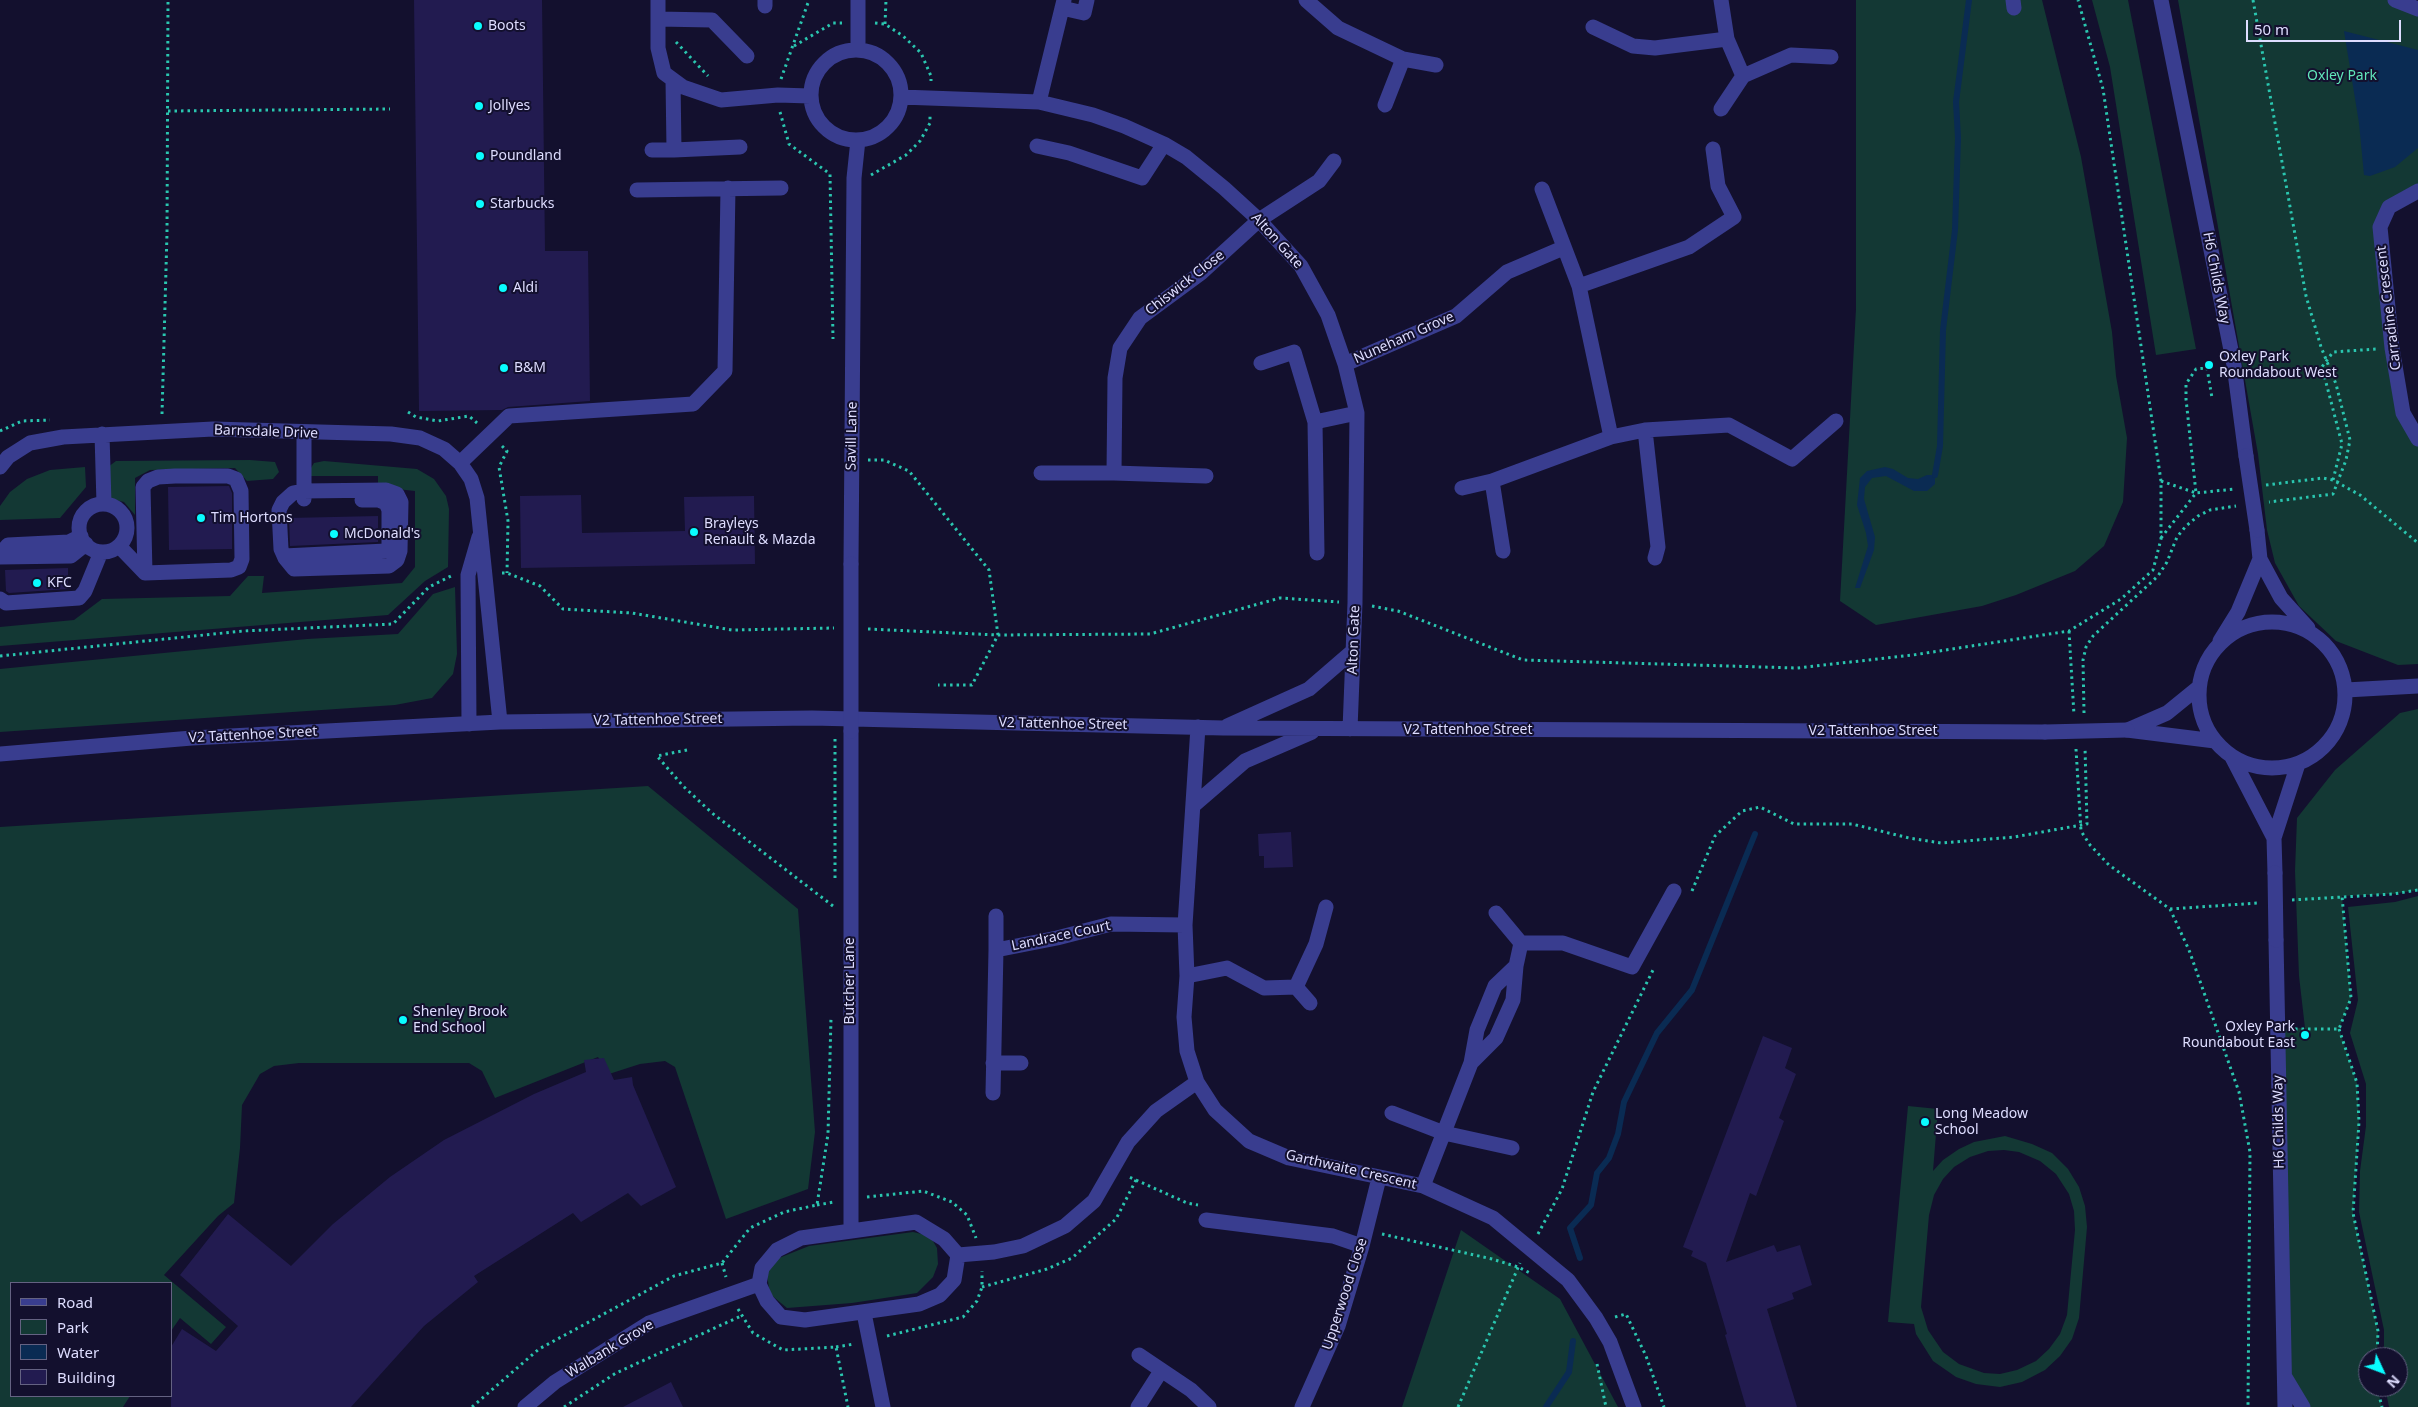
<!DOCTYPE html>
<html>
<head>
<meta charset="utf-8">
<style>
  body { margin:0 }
  #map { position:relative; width:2418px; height:1407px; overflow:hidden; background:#13102e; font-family:"Noto Sans",sans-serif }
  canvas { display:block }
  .legend { position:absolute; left:10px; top:1282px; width:162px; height:115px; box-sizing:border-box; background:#13102e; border:1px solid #646282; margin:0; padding:6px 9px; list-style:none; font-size:15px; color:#deddff }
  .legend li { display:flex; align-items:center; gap:10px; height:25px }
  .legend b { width:25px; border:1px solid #646282 }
  .north { position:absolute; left:2358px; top:1347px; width:50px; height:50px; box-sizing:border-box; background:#13102e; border:1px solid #646282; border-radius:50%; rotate:133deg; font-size:14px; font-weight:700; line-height:20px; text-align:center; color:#deddff }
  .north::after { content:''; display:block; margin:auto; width:18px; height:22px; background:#09fcff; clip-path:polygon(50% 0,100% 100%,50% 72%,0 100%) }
  .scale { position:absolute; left:2246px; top:20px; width:155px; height:22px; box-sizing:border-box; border:2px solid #deddff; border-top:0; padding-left:6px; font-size:15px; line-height:18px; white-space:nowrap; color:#deddff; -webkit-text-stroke:4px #13102e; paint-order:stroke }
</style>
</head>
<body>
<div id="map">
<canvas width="2418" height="1407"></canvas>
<ul class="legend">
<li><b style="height:6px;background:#393d8f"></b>Road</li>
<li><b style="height:14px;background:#133834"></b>Park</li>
<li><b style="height:14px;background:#0a2b53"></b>Water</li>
<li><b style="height:14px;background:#221b50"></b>Building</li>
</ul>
<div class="north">N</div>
<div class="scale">50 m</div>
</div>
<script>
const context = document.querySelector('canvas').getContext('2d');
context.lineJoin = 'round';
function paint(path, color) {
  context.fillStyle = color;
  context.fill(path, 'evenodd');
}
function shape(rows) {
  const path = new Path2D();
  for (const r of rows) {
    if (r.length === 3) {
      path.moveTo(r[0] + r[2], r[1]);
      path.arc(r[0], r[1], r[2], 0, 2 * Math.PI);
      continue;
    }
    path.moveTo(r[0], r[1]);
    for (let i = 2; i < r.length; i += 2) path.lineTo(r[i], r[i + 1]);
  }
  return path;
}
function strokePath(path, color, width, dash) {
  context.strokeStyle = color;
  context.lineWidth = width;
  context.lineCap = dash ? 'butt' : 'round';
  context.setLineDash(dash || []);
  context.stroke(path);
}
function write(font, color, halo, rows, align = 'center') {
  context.font = font + ' "Noto Sans",sans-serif';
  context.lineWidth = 4;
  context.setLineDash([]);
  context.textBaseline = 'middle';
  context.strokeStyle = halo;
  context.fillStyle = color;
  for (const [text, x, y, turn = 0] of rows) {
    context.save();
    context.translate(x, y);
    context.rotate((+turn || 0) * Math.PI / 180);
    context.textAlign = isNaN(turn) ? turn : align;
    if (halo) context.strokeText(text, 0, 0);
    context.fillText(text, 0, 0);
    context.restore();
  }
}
const green = shape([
  [1856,0,2042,0,2081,157,2112,332,2116,376,2127,438,2123,502,2104,546,2075,571,2016,595,1982,606,1876,625,1840,601,1856,309],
  [2092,0,2128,0,2196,349,2156,355,2110,67],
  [2178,0,2395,0,2418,9,2418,191,2389,207,2380,227,2392,348,2418,439,2418,664,2398,665,2336,641,2299,606,2275,563,2267,530,2258,454],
  [250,460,275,462,279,472,273,479,247,481,235,468,150,470,135,478,135,515,124,502,111,499,108,467,116,461],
  [324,461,417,469,434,479,446,496,449,509,448,567,425,581,388,615,0,646,0,627,74,620,102,599,230,596,248,576,264,576,262,593,402,583,415,567,415,491,378,487,378,476,306,476,314,463],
  [85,467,86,487,60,518,0,520,0,506,10,492,27,479,50,470],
  [455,587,457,654,453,674,432,698,395,705,0,732,0,669,307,639,398,634,433,594],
  [2418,709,2418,890,2393,894,2342,896,2351,998,2339,1029,2357,1083,2359,1122,2353,1213,2378,1331,2377,1357,2368,1357,2368,1387,2377,1387,2382,1407,2303,1407,2284,1375,2277,1029,2305,1028,2299,976,2295,871,2297,818,2335,770,2400,713],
  [648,786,798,909,815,1132,808,1189,726,1219,675,1067,665,1061,640,1064,609,1074,598,1057,495,1098,482,1071,469,1063,299,1063,274,1066,260,1074,242,1105,240,1148,234,1203,218,1216,164,1275,226,1327,211,1344,180,1318,171,1331,171,1283,11,1283,11,1396,130,1396,123,1407,0,1407,0,827],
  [2418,896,2418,1407,2389,1407,2385,1387,2398,1387,2398,1357,2384,1357,2384,1330,2359,1212,2360,1171,2366,1126,2366,1084,2350,1033,2358,1000,2348,907,2395,902],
  [1908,1106,1938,1109,1933,1171,1943,1160,1959,1149,1974,1142,2005,1136,2032,1144,2052,1153,2068,1169,2079,1187,2085,1206,2087,1227,2079,1318,2072,1339,2060,1356,2045,1370,2022,1382,2000,1387,1976,1384,1956,1377,1933,1361,1916,1334,1914,1324,1888,1322],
  [2004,1150,2019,1152,2040,1161,2056,1174,2069,1194,2074,1211,2075,1230,2067,1315,2060,1334,2049,1349,2036,1361,2017,1370,2000,1374,1984,1373,1959,1364,1943,1352,1928,1330,1921,1307,1929,1215,1934,1195,1943,1179,1954,1167,1970,1157,1988,1151],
  [1461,1230,1560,1299,1618,1407,1402,1407],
  [913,1232,930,1236,937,1248,938,1264,933,1277,917,1293,852,1303,787,1308,770,1294,767,1275,774,1260,809,1246]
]);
const water = shape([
  [2344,31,2418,50,2418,148,2395,167,2370,176,2364,175,2359,123],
  [1885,467,1893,469,1908,478,1918,479,1927,475,1935,475,1935,484,1927,491,1914,491,1886,476,1872,478,1865,487,1864,499,1875,537,1874,550,1860,588,1855,588,1868,546,1866,533,1857,505,1860,478,1867,471]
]);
const stream = shape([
  [1935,475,1940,446,1943,330,1955,230,1958,138,1956,102,1969,0],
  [1580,1258,1570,1228,1591,1205,1597,1173,1609,1158,1618,1134,1624,1102,1657,1033,1692,990,1755,834],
  [1546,1407,1569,1372,1573,1341]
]);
const building = shape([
  [414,0,542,0,545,251,588,251,590,401,508,407,502,410,419,411],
  [229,486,232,493,232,549,169,550,168,487],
  [581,495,582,533,685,531,684,497,754,496,755,564,521,568,520,496],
  [378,516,378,542,290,546,289,518],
  [68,568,68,589,9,593,6,591,5,570],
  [1291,832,1293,867,1264,868,1264,856,1259,856,1258,834],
  [1763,1036,1792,1048,1785,1068,1796,1074,1779,1118,1784,1121,1756,1196,1750,1193,1726,1262,1774,1245,1777,1252,1800,1245,1812,1285,1792,1293,1794,1299,1767,1309,1797,1407,1746,1407,1725,1335,1727,1334,1706,1263,1691,1256,1693,1251,1683,1247],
  [604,1058,614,1080,632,1077,633,1085,676,1187,641,1206,628,1193,581,1222,573,1213,474,1276,478,1282,424,1326,351,1407,171,1407,171,1347,182,1329,216,1351,238,1326,180,1275,228,1214,291,1266,333,1224,390,1177,444,1140,534,1094,586,1072,584,1060],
  [671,1382,683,1407,623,1407]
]);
const path = shape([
  [2253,0,2306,296,2321,347,2336,384,2350,440,2346,460,2333,494,2269,502],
  [875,23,885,24,903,36,921,53,931,76,931,81],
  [885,24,886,0],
  [676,42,708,76],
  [794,46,833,23,842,23],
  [781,79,809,0],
  [168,111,390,109],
  [780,112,789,144,830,174,833,339],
  [871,175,906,155,920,141,930,123,930,115],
  [408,412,416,417,438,421,469,416,477,423],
  [162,414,167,233,168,0],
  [0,431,22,421,50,420],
  [502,446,507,451,499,467,508,521,507,573],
  [868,460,884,460,909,471,989,570,998,635,972,685,938,685],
  [2333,480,2342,444,2322,367,2333,352,2376,349],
  [2161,481,2196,493,2186,399,2186,384,2196,369,2207,368,2212,398],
  [2266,485,2323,478,2333,480,2360,495,2418,543],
  [2161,538,2196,493,2235,489],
  [502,573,507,573,540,586,563,609,632,613,732,630,834,628],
  [1372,606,1398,611,1523,660,1797,668,1913,655,2069,631,2121,599,2153,570,2161,539,2161,481,2103,89,2078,0],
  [868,629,998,635,1150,634,1280,598,1339,602],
  [2069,631,2074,715],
  [0,656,243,631,393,624,429,587,451,576],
  [2084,713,2083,660,2086,647,2093,636,2158,576,2167,562,2177,537,2186,526,2198,516,2210,510,2236,506],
  [2076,749,2081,831,2090,845,2109,865,2170,909,2189,950,2239,1092,2250,1152,2248,1407],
  [687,750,657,756,683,786,712,813,833,906],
  [1692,891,1715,836,1742,811,1760,807,1794,824,1852,824,1909,838,1941,843,2014,837,2087,824,2085,747],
  [2292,900,2393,894,2418,890],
  [2170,909,2258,903],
  [2295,1029,2339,1029,2351,998,2342,896],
  [2339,1029,2357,1083,2359,1122,2353,1213,2378,1331,2377,1357],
  [1136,1180,1187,1203,1198,1205],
  [867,1197,923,1191,952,1202,967,1215,976,1238],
  [817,1205,834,1202],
  [1382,1234,1492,1259,1518,1267,1530,1273],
  [1538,1234,1562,1189,1593,1092,1654,968],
  [722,1263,726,1277],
  [982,1287,1047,1269,1072,1258,1116,1219,1136,1180,1127,1176],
  [738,1309,753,1333,783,1350,836,1347,848,1407],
  [1615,1317,1626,1314,1646,1356,1664,1407],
  [887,1336,963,1317,977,1301,982,1287,982,1271],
  [836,1347,854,1344],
  [1597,1364,1606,1407],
  [2377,1387,2382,1407],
  [472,1407,539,1349,674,1276,722,1263,750,1228,784,1212,817,1205,828,1134,831,1018],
  [564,1407,616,1373,741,1316],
  [1458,1407,1520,1263]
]);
const minor = shape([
  [658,0,658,48,664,73,683,87,721,100,778,95,810,96],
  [765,0,765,6],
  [1306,0,1338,28,1403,59,1436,65],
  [1721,0,1727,39,1743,76,1721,109],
  [2013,0,2014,8],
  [2161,0,2234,365,2246,456],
  [2395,0,2418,9],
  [1062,8,1084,13,1087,0],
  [658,19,712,20,747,56],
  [1593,27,1633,46,1655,48,1727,39],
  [858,49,858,0],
  [856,95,45],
  [1743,76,1791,55,1831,57],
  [673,80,674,150,740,147],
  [901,97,1039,102,1093,115,1124,126,1164,144,1186,157,1224,188,1259,220,1301,266,1328,315,1345,364,1357,413,1355,603,1350,729],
  [1039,102,1064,0],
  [1385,105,1403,59],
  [1037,146,1069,153,1142,178,1164,144],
  [652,150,674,150],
  [1542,189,1579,286,1611,437],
  [637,190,781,188],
  [2418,191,2389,207,2380,227,2392,348,2403,413,2418,439],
  [1579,286,1689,247,1734,217,1718,186,1713,149],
  [1261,363,1294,352,1315,422],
  [1345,364,1456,316,1507,272,1563,248],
  [1645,430,1658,547,1655,558],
  [102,434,104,504],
  [460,463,509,416,693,404,725,371,728,188],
  [0,467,8,457,30,443,63,437,213,429,391,434,420,438,444,449,460,463,471,479,477,498,500,722],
  [1041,473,1114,473,1206,476],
  [1114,473,1115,378,1120,348,1140,318,1201,273,1259,220,1319,181,1334,161],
  [1492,481,1503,551],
  [1462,488,1492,481,1611,437,1645,430,1729,425,1792,459,1836,421],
  [386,490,397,494,401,502,400,551,397,560,389,566,294,569,285,558,281,549,279,510,283,502,293,493,303,491,386,490],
  [304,499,304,433],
  [103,528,24],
  [2257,530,2260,559,2281,598,2308,628],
  [119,546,145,573,231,570,239,567,242,559,241,491,236,479,228,476,175,476,158,477,148,481,143,487,145,573],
  [1317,553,1315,422,1357,413],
  [0,554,8,545,69,542,81,536],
  [284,556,386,551,389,545,389,510,386,503,379,500,362,500],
  [0,557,71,556,86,544],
  [851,564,854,178,858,140],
  [0,599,6,603,79,598,85,591,101,552],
  [2272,695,73],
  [2220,641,2238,612,2260,559],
  [2346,690,2418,686],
  [469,724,468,575,479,537],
  [1227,726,1309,689,1353,651],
  [1198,727,1185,925,1187,976,1184,1017,1187,1051,1197,1082,1215,1110,1249,1141,1289,1158,1423,1186,1493,1218,1568,1280,1596,1318,1610,1342,1634,1407],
  [2127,730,2215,741],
  [2128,730,2167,713,2199,687],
  [851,731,851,1231],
  [0,754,192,738,500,722,812,718,1223,728,2045,732],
  [2232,757,2274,838],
  [1194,805,1245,761,1312,732],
  [2275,873,2274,838,2298,764],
  [996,916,996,950,1057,938,1111,924,1185,925],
  [2276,940,2285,1407],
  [1521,943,1563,943,1632,967,1674,891],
  [1187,976,1227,968,1264,988,1296,987,1310,1003],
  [1296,987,1316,944,1326,907],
  [993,1063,1021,1063],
  [1471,1063,1496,1038,1513,1000,1516,966,1521,943,1496,913],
  [993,1093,996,950],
  [1392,1113,1444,1133,1512,1148],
  [1423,1186,1471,1063,1477,1030,1495,986,1516,966],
  [1206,1220,1333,1236,1362,1246],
  [916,1222,944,1239,958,1255,954,1280,940,1295,919,1304,805,1320,781,1317,767,1301,759,1284,762,1268,777,1250,801,1238,916,1222],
  [958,1255,994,1252,1023,1246,1065,1226,1094,1201,1128,1142,1156,1111,1197,1082],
  [864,1313,883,1407],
  [1139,1355,1191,1390,1209,1407],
  [2285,1377,2303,1407],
  [525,1407,555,1382,649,1323,759,1284],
  [1138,1407,1161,1371],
  [1302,1407,1338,1326,1362,1246,1379,1178]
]);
const pathBridge = shape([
  [835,878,835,738]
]);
const minorBridge = shape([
  [2246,456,2257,530],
  [851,564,851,731],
  [2045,732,2127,730],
  [2275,873,2276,940]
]);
const markers = [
  [478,26,5,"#09fcff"],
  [479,106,5,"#09fcff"],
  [480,156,5,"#09fcff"],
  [480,204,5,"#09fcff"],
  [503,288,5,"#09fcff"],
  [2209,365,5,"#09fcff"],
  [504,368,5,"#09fcff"],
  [201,518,5,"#09fcff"],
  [694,532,5,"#09fcff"],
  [334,534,5,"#09fcff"],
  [37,583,5,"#09fcff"],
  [403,1020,5,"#09fcff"],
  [2305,1035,5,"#09fcff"],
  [1925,1122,5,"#09fcff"]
];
const poiNames = [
  ["Boots",488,26],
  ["Jollyes",489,106],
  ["Poundland",490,156],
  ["Starbucks",490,204],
  ["Aldi",513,288],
  ["Oxley Park",2219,357],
  ["Roundabout West",2219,373],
  ["B&M",514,368],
  ["Tim Hortons",211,518],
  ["Brayleys",704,524],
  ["Renault & Mazda",704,540],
  ["McDonald's",344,534],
  ["KFC",47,583],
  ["Shenley Brook",413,1012],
  ["End School",413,1028],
  ["Oxley Park",2295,1027,"right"],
  ["Roundabout East",2295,1043,"right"],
  ["Long Meadow",1935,1114],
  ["School",1935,1130]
];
const parkNames = [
  ["Oxley Park",2342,76]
];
const streetNames = [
  ["Alton Gate",1277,241,48],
  ["H6 Childs Way",2216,278,79],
  ["Chiswick Close",1185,283,-38],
  ["Carradine Crescent",2389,308,-97],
  ["Nuneham Grove",1404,338,-24],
  ["Barnsdale Drive",266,432,2],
  ["Savill Lane",852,436,-89],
  ["Alton Gate",1354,640,-88],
  ["V2 Tattenhoe Street",658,720,-1],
  ["V2 Tattenhoe Street",1063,724,1],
  ["V2 Tattenhoe Street",1468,730],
  ["V2 Tattenhoe Street",1873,731],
  ["V2 Tattenhoe Street",253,735,-3],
  ["Landrace Court",1061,936,-12],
  ["Butcher Lane",850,981,-90],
  ["H6 Childs Way",2279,1122,-91],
  ["Garthwaite Crescent",1351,1170,13],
  ["Upperwood Close",1345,1294,-72],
  ["Walbank Grove",610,1349,-31]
];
paint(green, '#133834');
paint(water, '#0a2b53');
strokePath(stream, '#0a2b53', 6);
paint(building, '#221b50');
strokePath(path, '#2ac6af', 3, [2.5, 4]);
strokePath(minor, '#393d8f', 15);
strokePath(pathBridge, '#2ac6af', 3, [2.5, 4]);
strokePath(minorBridge, '#393d8f', 15);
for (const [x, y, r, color] of markers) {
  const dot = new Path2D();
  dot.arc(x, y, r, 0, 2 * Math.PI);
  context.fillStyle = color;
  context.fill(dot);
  strokePath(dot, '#13102e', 2);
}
write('14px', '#deddff', '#13102e', poiNames, 'left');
write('14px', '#61e7ba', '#13102e', parkNames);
write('14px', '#deddff', '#13102e', streetNames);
</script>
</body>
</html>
